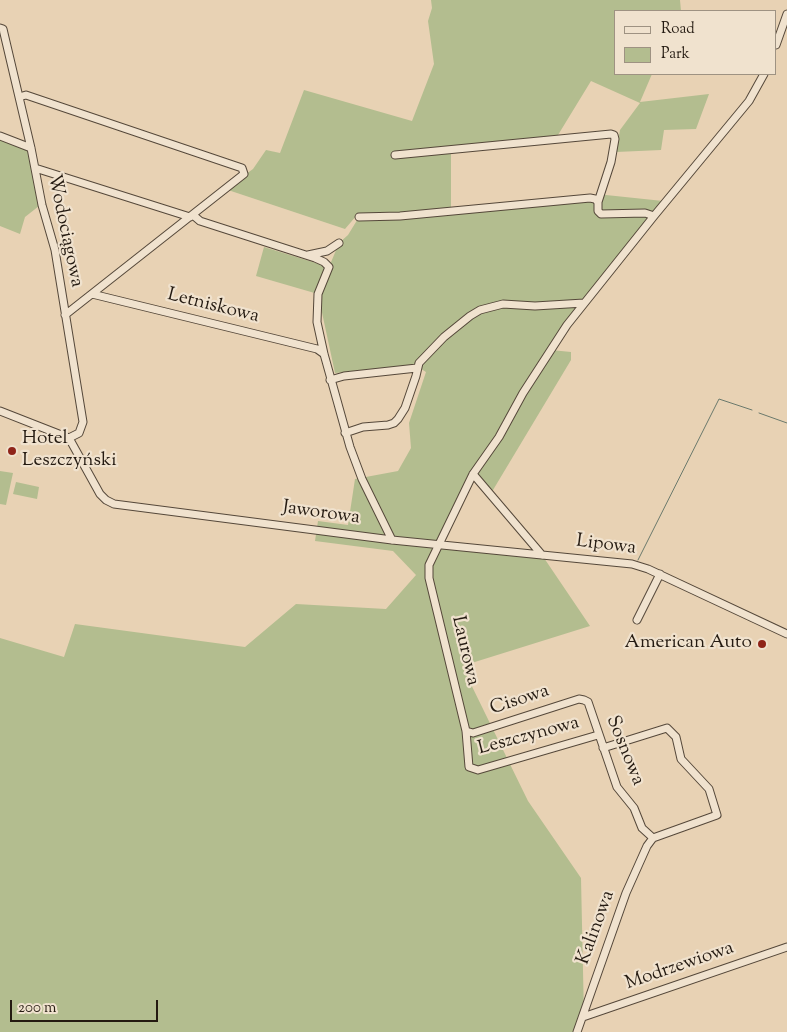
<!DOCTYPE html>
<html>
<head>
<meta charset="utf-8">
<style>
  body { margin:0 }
  #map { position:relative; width:787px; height:1032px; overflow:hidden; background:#e8d2b4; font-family:"Sorts Mill Goudy",serif }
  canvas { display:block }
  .legend { position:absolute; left:614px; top:10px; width:162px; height:65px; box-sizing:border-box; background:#f0e2ce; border:1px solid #9e9282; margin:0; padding:6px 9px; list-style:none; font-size:15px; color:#241a11 }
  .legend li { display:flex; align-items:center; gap:10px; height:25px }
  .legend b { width:25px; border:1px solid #9e9282 }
  .scale { position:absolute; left:10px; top:1000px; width:148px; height:22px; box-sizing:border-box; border:2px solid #241a11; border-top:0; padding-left:6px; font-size:15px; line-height:18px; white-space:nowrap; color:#241a11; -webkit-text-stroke:4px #f0e2ce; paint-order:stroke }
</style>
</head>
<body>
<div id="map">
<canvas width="787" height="1032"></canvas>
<ul class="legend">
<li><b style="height:6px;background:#f0e2ce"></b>Road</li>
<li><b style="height:14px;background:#b3bd8f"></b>Park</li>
</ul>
<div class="scale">200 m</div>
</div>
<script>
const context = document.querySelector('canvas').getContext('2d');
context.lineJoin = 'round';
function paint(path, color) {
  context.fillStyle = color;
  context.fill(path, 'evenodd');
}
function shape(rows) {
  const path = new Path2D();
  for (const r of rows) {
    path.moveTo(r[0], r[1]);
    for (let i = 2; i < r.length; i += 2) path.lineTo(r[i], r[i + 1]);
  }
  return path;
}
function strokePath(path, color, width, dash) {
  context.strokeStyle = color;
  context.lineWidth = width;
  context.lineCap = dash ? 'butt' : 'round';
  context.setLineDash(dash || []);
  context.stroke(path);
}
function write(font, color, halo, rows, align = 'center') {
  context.font = font + ' "Sorts Mill Goudy",serif';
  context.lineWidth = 4.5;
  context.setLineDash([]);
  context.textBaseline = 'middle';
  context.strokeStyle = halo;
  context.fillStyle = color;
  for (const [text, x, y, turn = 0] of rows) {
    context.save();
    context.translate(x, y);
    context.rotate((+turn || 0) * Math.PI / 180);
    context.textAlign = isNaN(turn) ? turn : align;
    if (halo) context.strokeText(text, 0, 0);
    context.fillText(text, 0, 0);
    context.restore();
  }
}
const green = shape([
  [431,0,680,0,681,11,616,11,616,74,652,74,640,102,709,94,696,129,664,130,661,150,616,152,620,130,640,103,591,81,558,135,451,150,451,210,606,195,663,201,551,350,571,352,571,360,490,495,474,475,438,544,542,555,590,626,462,666,528,801,581,878,584,1017,576,1032,0,1032,0,638,64,657,75,624,245,647,296,604,386,609,416,575,393,551,315,541,318,521,348,525,355,479,398,471,411,448,409,423,426,372,415,365,335,373,318,294,256,276,264,247,329,267,339,243,348,235,359,217,357,215,345,229,225,189,253,169,266,150,280,153,304,90,412,121,434,64,428,21,432,8],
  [0,138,28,148,35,188,35,193,36,193,39,206,25,217,20,234,0,226],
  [0,471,13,473,6,505,0,504],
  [16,482,39,487,37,499,13,494]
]);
const stream = shape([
  [759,413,787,423],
  [638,560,719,399,752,410]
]);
const minor = shape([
  [0,28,3,29,31,148,42,205,55,250,83,422,79,433,69,438],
  [776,45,787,14],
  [19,97,26,95,236,166,242,168,244,174,65,315],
  [0,136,31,148],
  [395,155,611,134,614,135,615,139,611,162,598,202],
  [35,168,190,217],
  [193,215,200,221,315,258,324,262,329,267,318,294,317,322,324,354,350,447,362,479,392,540],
  [359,217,400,216,590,198,595,199,598,202,598,211,601,214,645,213,654,216],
  [308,255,327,251,339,243],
  [92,294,317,349,324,354],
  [330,380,344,376,417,368],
  [0,411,69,438,100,494,106,500,114,504,392,540,632,564,648,569,787,634],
  [345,433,363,427,388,425,394,423,398,419,405,408,416,376,419,363,444,337,470,316,480,310,503,304,535,306,584,303],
  [473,474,542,555],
  [637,620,660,574],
  [466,731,473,733,579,699,584,700,588,702,617,787,634,808,642,828,653,838],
  [598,735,478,770,469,767,466,731,429,578,429,565,473,474,499,437,523,393,567,325,654,216,749,101,764,74],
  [603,748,667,728,676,737,681,759,709,789,717,815,653,838],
  [583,1017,787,947],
  [577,1032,626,893,647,846,653,838]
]);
const markers = [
  [12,451,5,"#8f2418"],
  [762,644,5,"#8f2418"]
];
const streetNames = [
  ["Wodociągowa",64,231,78],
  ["Letniskowa",213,307,14],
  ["Jaworowa",321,514,8],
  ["Lipowa",606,546,7],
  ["Laurowa",464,651,77],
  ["Cisowa",520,701,-18],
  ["Leszczynowa",529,737,-15],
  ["Sosnowa",624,751,68],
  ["Kalinowa",597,928,-70],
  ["Modrzewiowa",680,967,-19]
];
const poiNames = [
  ["Hotel",22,440],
  ["Leszczyński",22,462],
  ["American Auto",752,644,"right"]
];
paint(green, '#b3bd8f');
strokePath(stream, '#6a796c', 1);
strokePath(minor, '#55483a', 9);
strokePath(minor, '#f0e2ce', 7);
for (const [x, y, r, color] of markers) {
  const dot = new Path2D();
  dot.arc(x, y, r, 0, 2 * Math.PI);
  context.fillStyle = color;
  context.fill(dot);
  strokePath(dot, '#f0e2ce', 2);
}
write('19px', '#241a11', '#f0e2ce', streetNames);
write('19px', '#241a11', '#f0e2ce', poiNames, 'left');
</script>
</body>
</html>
